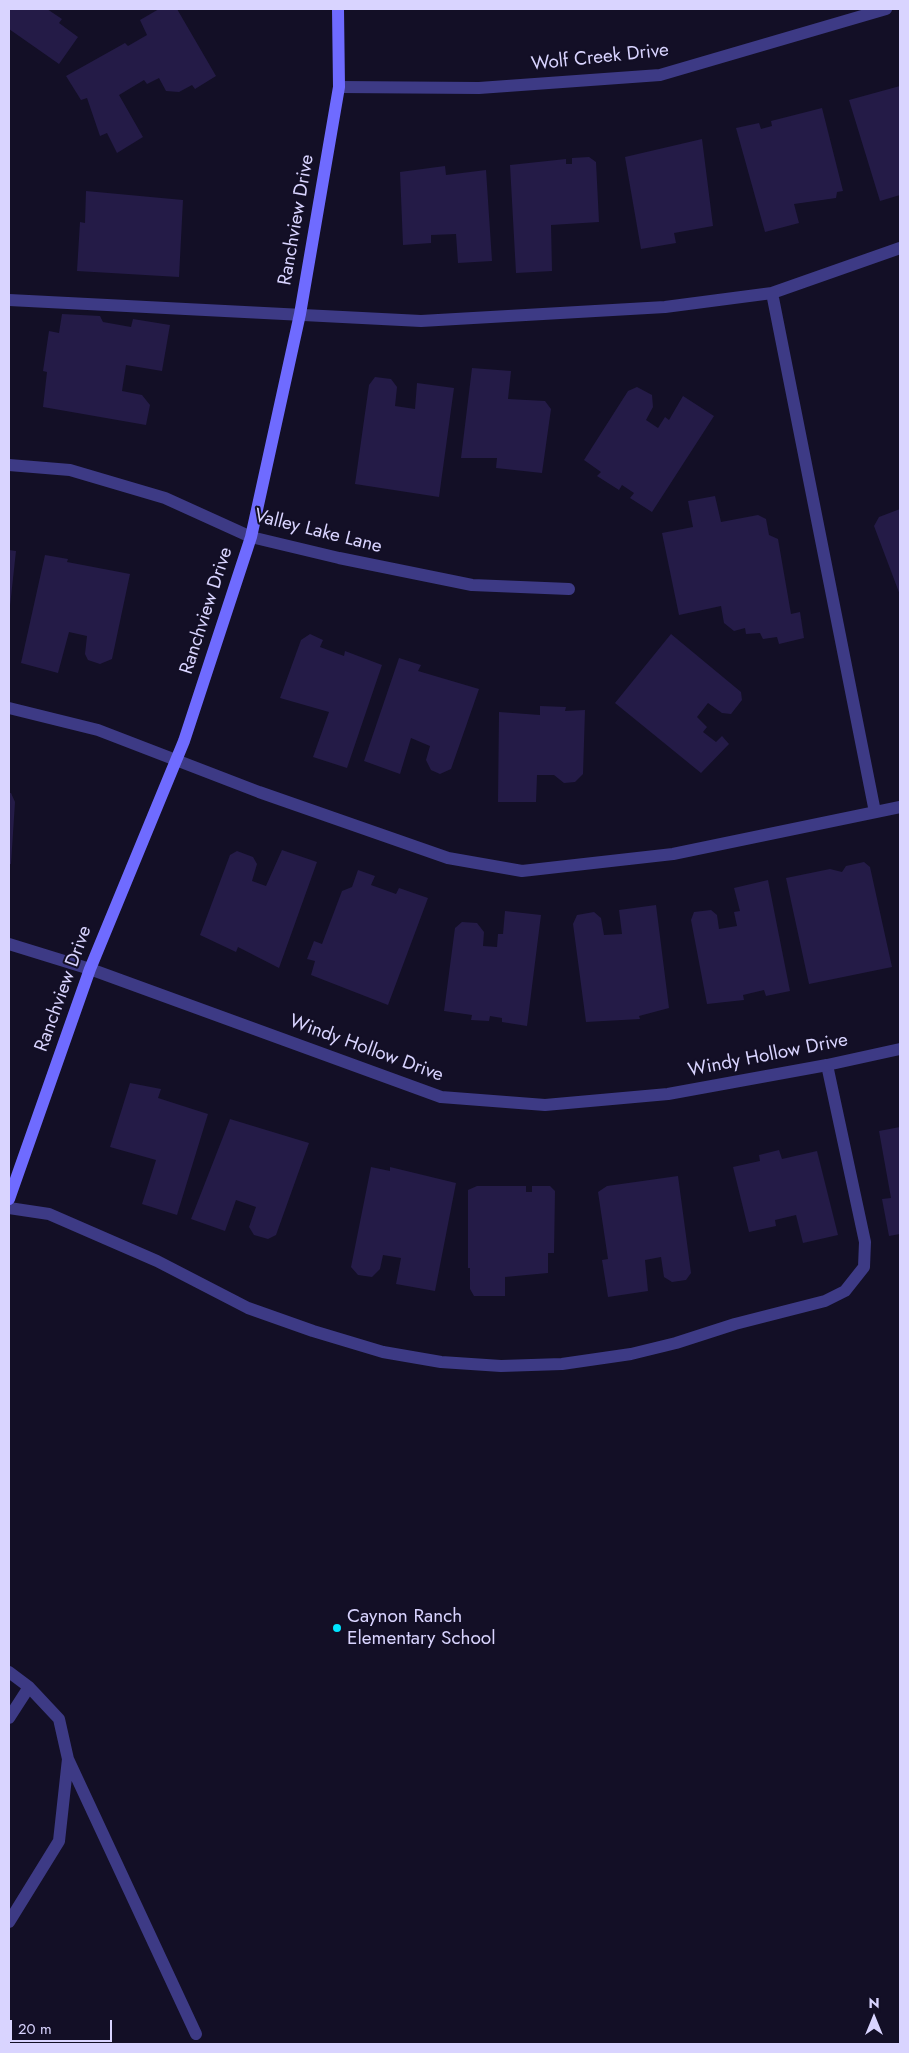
<!DOCTYPE html>
<html>
<head>
<meta charset="utf-8">
<style>
  body { margin:0 }
  #map { position:relative; width:909px; height:2053px; overflow:hidden; background:#130f26; font-family:Jost,sans-serif }
  canvas { display:block }
  .frame { position:absolute; inset:0; border:10px solid #d9d4ff; pointer-events:none }
  .north { position:absolute; left:849px; top:1993px; width:50px; height:50px; -webkit-text-stroke:4px #130f26; paint-order:stroke; rotate:0deg; font-size:14px; font-weight:700; line-height:20px; text-align:center; color:#d9d4ff }
  .north::after { content:''; display:block; margin:auto; width:18px; height:22px; background:#d9d4ff; clip-path:polygon(50% 0,100% 100%,50% 72%,0 100%) }
  .scale { position:absolute; left:10px; top:2020px; width:102px; height:22px; box-sizing:border-box; border:2px solid #d9d4ff; border-top:0; padding-left:6px; font-size:15px; line-height:18px; white-space:nowrap; color:#d9d4ff; -webkit-text-stroke:4px #130f26; paint-order:stroke }
</style>
</head>
<body>
<div id="map">
<canvas width="909" height="2053"></canvas>
<div class="frame"></div>
<div class="north">N</div>
<div class="scale">20 m</div>
</div>
<script>
const context = document.querySelector('canvas').getContext('2d');
context.lineJoin = 'round';
function paint(path, color) {
  context.fillStyle = color;
  context.fill(path, 'evenodd');
}
function shape(rows) {
  const path = new Path2D();
  for (const r of rows) {
    path.moveTo(r[0], r[1]);
    for (let i = 2; i < r.length; i += 2) path.lineTo(r[i], r[i + 1]);
  }
  return path;
}
function strokePath(path, color, width, dash) {
  context.strokeStyle = color;
  context.lineWidth = width;
  context.lineCap = dash ? 'butt' : 'round';
  context.setLineDash(dash || []);
  context.stroke(path);
}
function write(font, color, halo, rows, align = 'center') {
  context.font = font + ' Jost,sans-serif';
  context.lineWidth = 4;
  context.setLineDash([]);
  context.textBaseline = 'middle';
  context.strokeStyle = halo;
  context.fillStyle = color;
  for (const [text, x, y, turn = 0] of rows) {
    context.save();
    context.translate(x, y);
    context.rotate((+turn || 0) * Math.PI / 180);
    context.textAlign = isNaN(turn) ? turn : align;
    if (halo) context.strokeText(text, 0, 0);
    context.fillText(text, 0, 0);
    context.restore();
  }
}
const building = shape([
  [9,9,47,9,62,19,59,23,78,37,59,64,9,29],
  [159,9,177,9,216,76,195,89,192,85,179,92,166,91,159,78,147,84,144,80,119,95,143,137,117,153,107,133,100,136,87,98,81,100,66,76,125,43,128,46,147,35,140,20],
  [900,86,900,195,880,201,849,100],
  [822,108,843,191,837,192,836,198,794,204,799,223,765,232,736,128,759,123,761,129,772,126,771,121],
  [702,139,713,226,674,233,676,243,641,249,625,157],
  [589,157,596,162,599,222,551,225,552,271,516,273,510,165,566,159,566,164,572,164,572,158],
  [445,166,446,175,486,170,492,261,458,263,456,234,431,235,431,243,403,245,400,172],
  [86,191,183,200,179,277,77,271,80,222,85,223],
  [62,314,100,316,103,322,131,327,133,319,170,325,162,371,126,365,122,391,142,395,150,405,146,425,43,407,47,372,43,371,49,331,59,333],
  [472,368,511,371,508,399,545,401,551,409,542,473,496,468,497,458,461,458],
  [375,377,391,379,397,387,395,406,415,409,417,383,454,388,439,497,355,484,369,385],
  [637,387,652,395,653,407,646,420,658,428,665,417,669,420,683,396,714,416,652,512,630,498,634,493,622,485,619,490,597,476,601,472,584,460,628,391],
  [715,496,721,522,758,515,766,519,769,535,778,539,791,614,800,612,804,638,779,644,777,637,763,639,760,633,746,634,745,628,734,631,724,623,721,606,679,615,662,533,693,527,688,501],
  [900,509,900,595,874,526,879,517],
  [9,550,16,551,10,606,9,606],
  [45,555,68,559,67,562,130,574,112,659,100,664,88,660,85,654,87,636,69,632,58,673,21,663],
  [310,634,323,640,320,647,344,656,345,651,382,665,347,768,313,757,329,712,280,698,301,640],
  [671,634,741,692,742,700,731,714,722,713,708,703,697,717,707,727,703,732,716,742,722,736,729,744,701,773,615,703],
  [399,658,421,665,418,671,479,689,451,769,440,774,431,770,426,760,430,746,411,738,400,774,364,761],
  [540,706,566,707,565,711,585,710,583,774,575,782,564,783,554,775,537,775,536,802,498,802,499,712,540,715],
  [9,793,11,793,15,802,11,864,9,864],
  [282,850,317,862,279,968,238,947,236,952,200,935,230,855,237,851,253,857,257,864,252,881,266,886],
  [864,862,870,867,892,967,809,984,786,878,830,869,842,872,846,866],
  [358,870,375,876,371,885,396,894,399,888,428,898,388,1005,311,975,315,961,307,959,314,941,322,944,342,891,352,887],
  [768,880,790,991,766,996,764,990,743,995,744,1000,707,1004,691,920,694,912,711,910,717,915,719,929,737,926,734,912,740,911,734,888],
  [656,905,669,1008,639,1016,640,1019,586,1022,573,924,577,915,594,912,601,918,604,935,622,934,619,910],
  [505,911,541,915,527,1026,502,1022,502,1018,490,1016,489,1021,471,1020,472,1015,444,1011,455,928,462,922,477,923,484,932,483,946,497,947,498,934,503,934],
  [130,1083,161,1089,158,1098,208,1114,177,1215,142,1204,156,1160,110,1147],
  [230,1119,309,1143,276,1235,268,1239,254,1235,249,1227,256,1207,236,1200,225,1231,191,1219],
  [900,1127,900,1234,889,1236,882,1199,891,1198,879,1131],
  [779,1150,782,1159,817,1151,838,1235,803,1243,796,1215,775,1220,776,1226,749,1232,733,1167,760,1161,759,1155],
  [371,1167,390,1171,390,1167,456,1183,435,1291,396,1284,401,1258,383,1255,380,1269,372,1277,358,1275,351,1267],
  [678,1176,691,1273,686,1280,672,1282,664,1277,661,1257,645,1260,648,1291,608,1297,602,1260,608,1259,598,1192,607,1186],
  [477,1186,526,1186,526,1192,532,1192,532,1186,550,1186,555,1191,554,1253,548,1253,548,1273,505,1277,505,1296,474,1296,470,1289,470,1268,468,1268,468,1190]
]);
const lane = shape([
  [772,293,900,248],
  [9,300,421,321,665,307,772,293,875,812],
  [9,708,98,730,259,792,448,858,522,871,673,854,900,807],
  [9,1208,49,1214,157,1261,248,1308,313,1331,383,1352,441,1362,501,1366,562,1364,631,1354,676,1343,735,1324,825,1301,845,1291,864,1267,865,1242,827,1065],
  [9,1672,29,1687,59,1719,68,1759,59,1841,9,1922],
  [9,1718,29,1687],
  [68,1759,196,2034]
]);
const street = shape([
  [339,87,479,88,660,75,886,9],
  [9,465,70,470,165,498,251,537,339,558,472,585,569,589],
  [9,944,90,969,441,1097,545,1105,668,1094,827,1065,900,1049]
]);
const secondary = shape([
  [9,1199,90,969,184,741,251,537,300,314,339,87,338,9]
]);
const markers = [
  [337,1628,5,"#00e5ff"]
];
const streetNames = [
  ["Wolf Creek Drive",600,58,-6],
  ["Ranchview Drive",297,220,-80],
  ["Valley Lake Lane",318,532,14],
  ["Ranchview Drive",207,611,-72],
  ["Ranchview Drive",64,989,-70],
  ["Windy Hollow Drive",366,1049,20],
  ["Windy Hollow Drive",768,1056,-11]
];
const poiNames = [
  ["Caynon Ranch",347,1617],
  ["Elementary School",347,1639]
];
paint(building, '#241b47');
strokePath(lane, '#3d3a85', 12);
strokePath(street, '#3d3a85', 12);
strokePath(secondary, '#6f6bff', 12);
for (const [x, y, r, color] of markers) {
  const dot = new Path2D();
  dot.arc(x, y, r, 0, 2 * Math.PI);
  context.fillStyle = color;
  context.fill(dot);
  strokePath(dot, '#130f26', 2);
}
write('19px', '#d9d4ff', '#130f26', streetNames);
write('19px', '#d9d4ff', '#130f26', poiNames, 'left');
</script>
</body>
</html>
